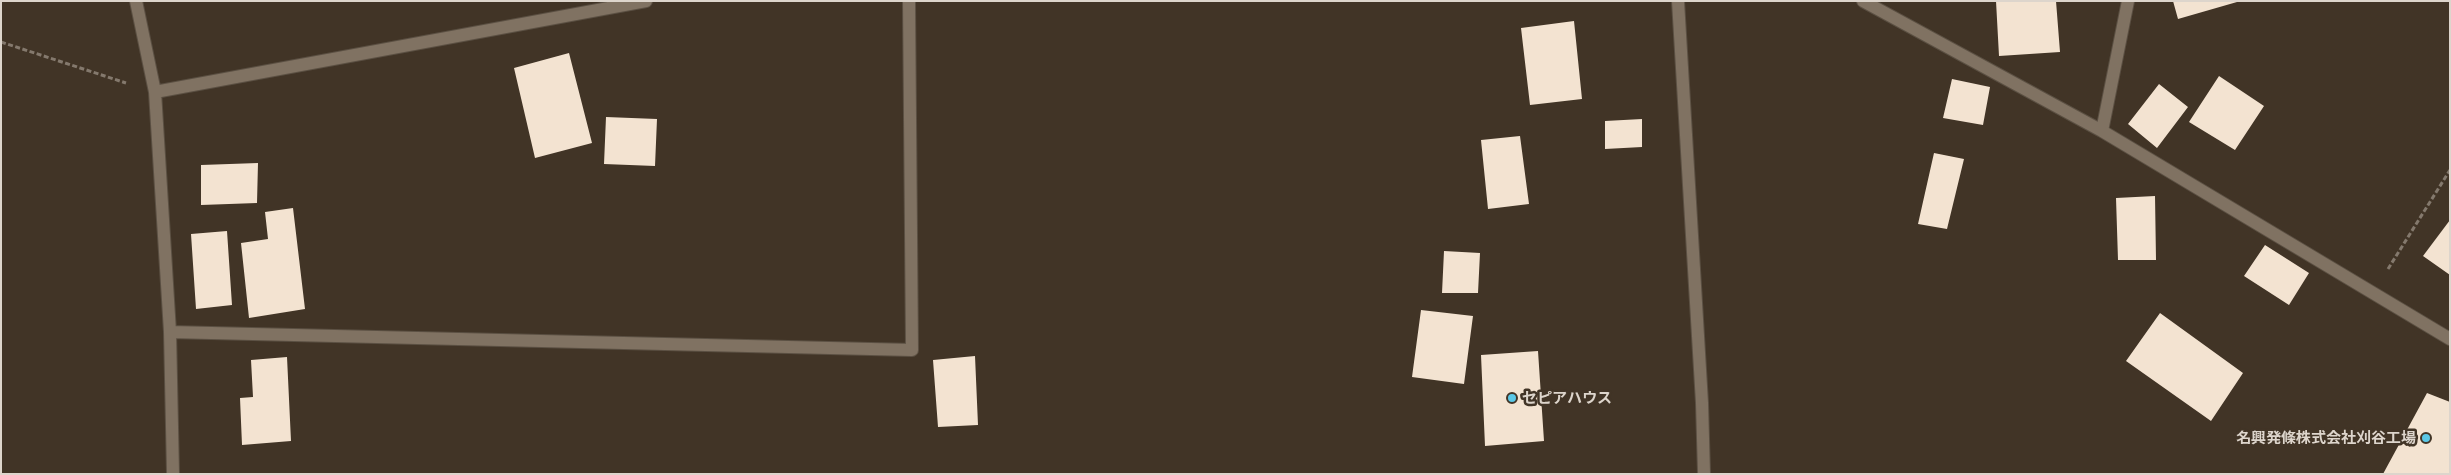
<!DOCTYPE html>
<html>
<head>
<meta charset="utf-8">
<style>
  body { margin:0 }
  #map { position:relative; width:2451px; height:475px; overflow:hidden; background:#413426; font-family:Inter,sans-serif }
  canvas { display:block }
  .frame { position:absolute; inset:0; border:2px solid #ddd5cc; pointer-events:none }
</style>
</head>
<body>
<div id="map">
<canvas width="2451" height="475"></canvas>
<div class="frame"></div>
</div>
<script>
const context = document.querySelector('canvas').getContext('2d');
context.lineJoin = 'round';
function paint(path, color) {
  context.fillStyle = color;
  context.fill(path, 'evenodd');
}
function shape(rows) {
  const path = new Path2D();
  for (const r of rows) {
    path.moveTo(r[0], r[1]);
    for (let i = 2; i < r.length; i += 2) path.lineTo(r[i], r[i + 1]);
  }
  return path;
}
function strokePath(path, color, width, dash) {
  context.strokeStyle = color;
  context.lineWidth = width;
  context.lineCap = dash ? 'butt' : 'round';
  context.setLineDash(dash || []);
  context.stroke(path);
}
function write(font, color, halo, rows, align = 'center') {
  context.font = font + ' Inter,"Noto Sans JP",sans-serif';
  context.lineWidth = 5;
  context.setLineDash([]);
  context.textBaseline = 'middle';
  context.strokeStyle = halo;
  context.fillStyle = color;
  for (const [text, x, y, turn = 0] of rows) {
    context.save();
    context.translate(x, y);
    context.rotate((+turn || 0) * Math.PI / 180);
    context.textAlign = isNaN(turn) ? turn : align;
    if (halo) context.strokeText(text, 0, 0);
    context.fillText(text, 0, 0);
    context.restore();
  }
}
const building = shape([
  [1996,1,2056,1,2060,52,1999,56],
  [2173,1,2237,1,2237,2,2178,19],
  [1574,21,1582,99,1530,105,1521,28],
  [569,53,592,143,535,158,514,68],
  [2219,76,2264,106,2235,150,2189,122],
  [1952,79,1990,87,1983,125,1943,118],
  [2159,84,2188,107,2157,148,2128,124],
  [606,117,657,119,655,166,604,164],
  [1642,119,1642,147,1605,149,1605,121],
  [1520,136,1529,204,1488,209,1481,140],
  [1934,153,1964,159,1947,229,1918,224],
  [258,163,257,203,201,205,201,165],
  [2155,196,2156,260,2118,260,2116,198],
  [293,208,305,309,249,318,241,243,268,239,265,212],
  [2450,220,2450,275,2423,256],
  [227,231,232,305,196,309,191,234],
  [2265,245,2309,273,2289,305,2244,276],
  [1444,251,1480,253,1478,293,1442,293],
  [1421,310,1473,316,1464,384,1412,377],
  [2160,313,2243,373,2211,421,2126,361],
  [1538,351,1544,441,1485,446,1481,355],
  [975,356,978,425,938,427,933,360],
  [287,357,291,441,242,445,240,398,253,397,251,360],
  [2427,393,2450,402,2450,474,2383,474]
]);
const path = shape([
  [1,42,126,83],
  [2388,269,2450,170]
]);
const minor = shape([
  [136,1,155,92,170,332,173,474],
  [1678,1,1702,403,1704,474],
  [1863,1,2102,131,2450,339],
  [155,92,646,1],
  [2102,131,2128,1],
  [170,332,912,350,909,1]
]);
const markers = [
  [1512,398,5,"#5bc8e7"],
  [2426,438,5,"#5bc8e7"]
];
const poiNames = [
  ["セピアハウス",1522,398],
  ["名興発條株式会社刈谷工場",2416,438,"right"]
];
paint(building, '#f3e3d1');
strokePath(minor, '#5b5043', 14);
strokePath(path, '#84796d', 3, [5, 2.5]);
strokePath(minor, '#807262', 12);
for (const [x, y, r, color] of markers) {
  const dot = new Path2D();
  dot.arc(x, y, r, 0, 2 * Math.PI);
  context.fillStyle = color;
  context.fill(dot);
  strokePath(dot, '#413426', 2);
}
write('bold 15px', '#ddd5cc', '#413426', poiNames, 'left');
</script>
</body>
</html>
